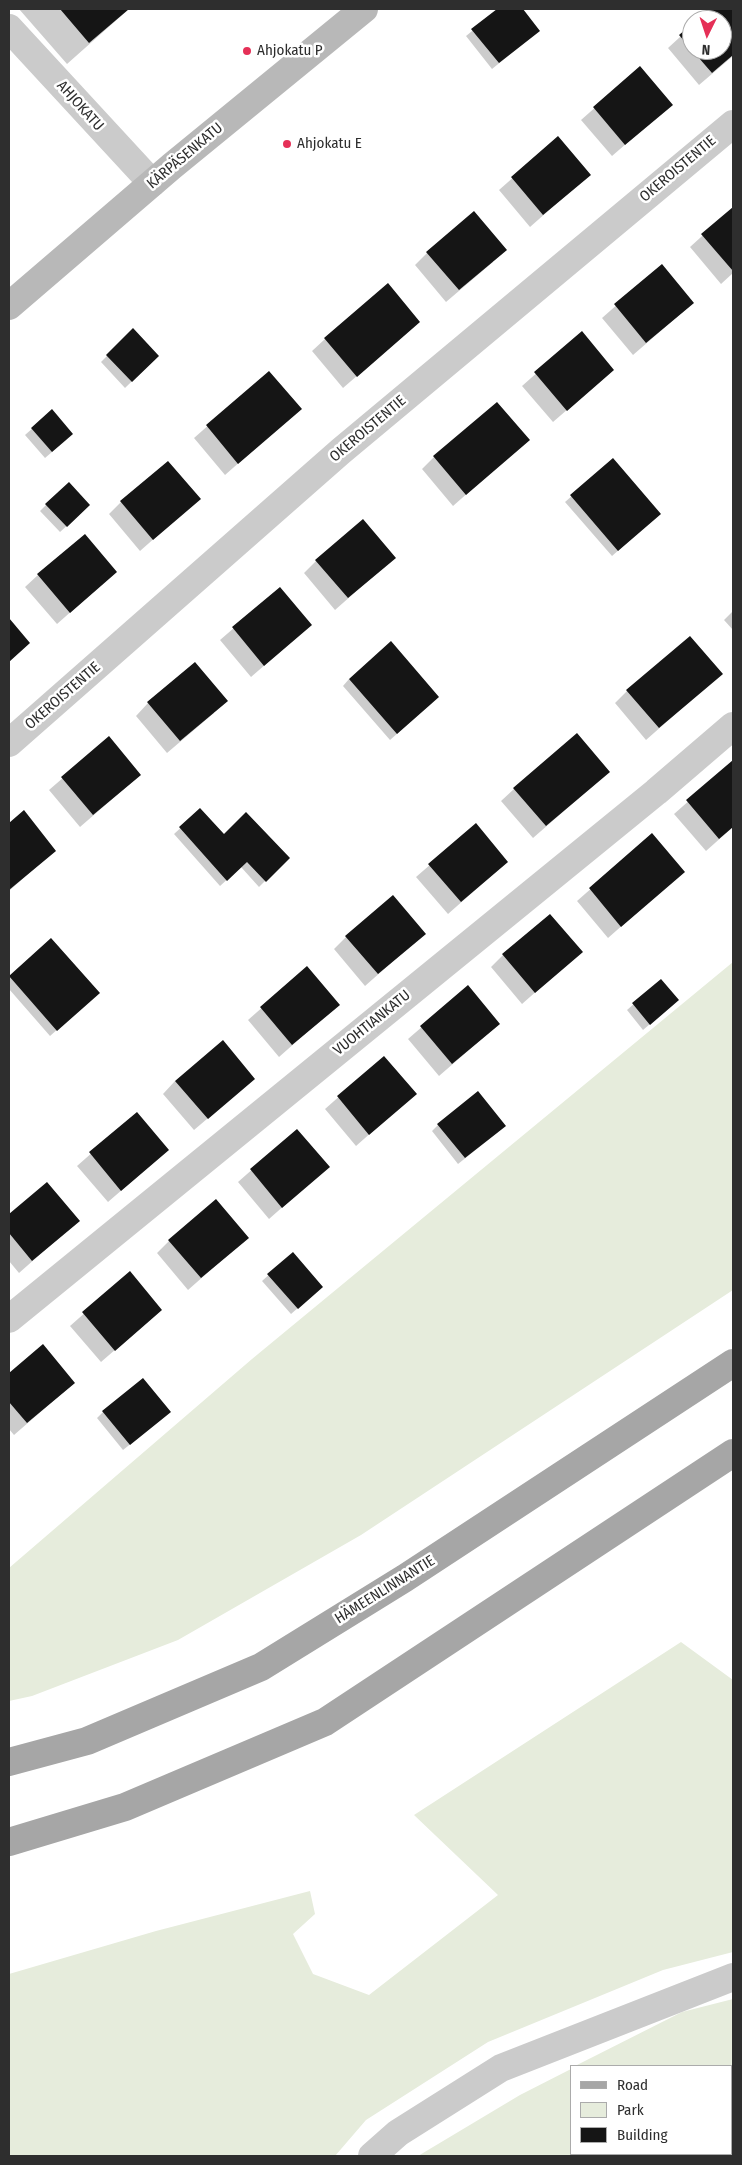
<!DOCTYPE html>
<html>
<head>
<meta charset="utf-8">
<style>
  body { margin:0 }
  #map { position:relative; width:742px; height:2165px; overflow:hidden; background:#fff; font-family:"Fira Sans Condensed",sans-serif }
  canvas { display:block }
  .frame { position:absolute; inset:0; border:10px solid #2e2e2e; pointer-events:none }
  .legend { position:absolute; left:570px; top:2065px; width:162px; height:90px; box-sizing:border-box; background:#fff; border:1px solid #ababab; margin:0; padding:6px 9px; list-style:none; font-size:15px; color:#2e2e2e }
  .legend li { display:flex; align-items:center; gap:10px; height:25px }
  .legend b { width:25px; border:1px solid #ababab }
  .north { position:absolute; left:682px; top:10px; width:50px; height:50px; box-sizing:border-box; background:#fff; border:1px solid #ababab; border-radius:50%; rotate:184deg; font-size:14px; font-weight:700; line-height:20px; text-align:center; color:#2e2e2e }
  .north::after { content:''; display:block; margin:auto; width:18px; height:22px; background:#e53057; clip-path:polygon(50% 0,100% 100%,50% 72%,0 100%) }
</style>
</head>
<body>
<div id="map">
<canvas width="742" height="2165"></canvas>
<div class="frame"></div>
<ul class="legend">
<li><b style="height:6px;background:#a6a6a6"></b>Road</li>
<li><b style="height:14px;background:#e6ecdc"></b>Park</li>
<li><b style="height:14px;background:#151515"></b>Building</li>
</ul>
<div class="north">N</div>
</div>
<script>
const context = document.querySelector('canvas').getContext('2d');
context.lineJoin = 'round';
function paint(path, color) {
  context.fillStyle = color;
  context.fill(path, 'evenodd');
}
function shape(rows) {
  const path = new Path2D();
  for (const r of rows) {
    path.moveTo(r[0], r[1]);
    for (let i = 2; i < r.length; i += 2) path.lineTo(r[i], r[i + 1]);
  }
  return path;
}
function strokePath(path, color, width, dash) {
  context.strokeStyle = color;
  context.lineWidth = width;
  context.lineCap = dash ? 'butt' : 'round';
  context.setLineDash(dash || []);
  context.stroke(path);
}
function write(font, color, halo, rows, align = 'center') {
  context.font = font + ' "Fira Sans Condensed",sans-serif';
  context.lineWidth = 5;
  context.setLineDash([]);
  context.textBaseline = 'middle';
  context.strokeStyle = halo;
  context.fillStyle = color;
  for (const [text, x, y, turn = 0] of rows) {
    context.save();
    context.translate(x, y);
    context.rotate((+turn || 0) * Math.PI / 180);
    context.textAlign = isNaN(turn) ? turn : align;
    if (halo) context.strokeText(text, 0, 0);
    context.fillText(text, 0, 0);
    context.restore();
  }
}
const green = shape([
  [733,962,733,1290,361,1535,178,1640,32,1696,9,1701,9,1568,252,1359],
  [681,1642,733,1680,733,1952,663,1970,488,2042,366,2120,335,2156,9,2156,9,1974,156,1931,310,1891,315,1914,293,1934,313,1974,369,1995,498,1895,414,1815],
  [733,1999,733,2156,418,2156,520,2095,571,2069,571,2154,731,2154,731,2066,575,2066,682,2012]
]);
const shadow = shape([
  [19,9,129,9,67,64],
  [499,9,521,9,539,31,492,69,466,36],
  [712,9,733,9,733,56,699,85,668,48,692,26,692,50,722,50,722,20,699,20],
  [640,68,671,105,612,156,581,120],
  [558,138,589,175,530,227,499,190],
  [733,208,733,273,721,284,690,247],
  [427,253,493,262,446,302,415,265],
  [661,266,693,303,633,355,602,318],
  [419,322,343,388,312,351,325,339],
  [133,330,158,356,125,388,101,362],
  [582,333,613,370,553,422,522,386],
  [269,372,300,409,225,475,194,438],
  [52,411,66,440,45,458,25,435],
  [528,440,453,506,422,469,434,457],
  [613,460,653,520,612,556,565,502],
  [199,499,140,551,109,514,121,502],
  [46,505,83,511,60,532,40,511],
  [394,558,335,610,304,573,316,561],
  [116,572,57,624,25,587,38,575],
  [279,589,311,625,251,677,220,640],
  [733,611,733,630,724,620],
  [721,674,646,740,615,703,627,691],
  [349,679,432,703,390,740,343,686],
  [148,703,214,713,167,753,136,716],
  [109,738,140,775,80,827,49,790],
  [733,762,733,827,706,851,674,814],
  [595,784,533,838,501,801,514,789],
  [200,810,224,836,288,858,259,887,241,867,220,886,174,834],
  [23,812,55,850,9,891,9,824],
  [476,825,507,862,448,914,416,877],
  [652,835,683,872,608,938,577,901],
  [424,934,365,986,334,949,346,937],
  [51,939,92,999,50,1036,9,989,9,977],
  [581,952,522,1004,491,967,503,955],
  [307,968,338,1005,279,1057,248,1020],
  [661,980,671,1006,643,1030,627,1010],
  [468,987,499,1024,439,1076,408,1039],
  [384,1057,415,1094,356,1146,325,1109],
  [254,1079,194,1130,163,1094,175,1081],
  [137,1113,168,1150,108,1202,77,1166],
  [438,1125,498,1132,458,1164,432,1131],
  [297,1130,328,1167,269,1219,238,1182],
  [47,1184,78,1221,19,1273,9,1261,9,1216],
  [247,1238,188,1290,157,1253,169,1241],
  [292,1254,315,1293,291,1314,262,1281],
  [130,1273,161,1310,101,1362,70,1326],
  [42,1346,74,1383,14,1435,9,1429,9,1375],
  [103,1412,163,1418,123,1450,97,1418]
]);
const building = shape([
  [60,9,129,9,89,43],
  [497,9,523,9,540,31,499,63,471,29],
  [710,9,733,9,733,55,712,73,692,50,722,50,722,20,697,20],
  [692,24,692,50,679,35],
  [640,66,673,105,625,145,593,107],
  [558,136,591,175,543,215,511,177],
  [733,207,733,271,701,234],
  [474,211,507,250,459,290,426,252],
  [662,264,694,303,646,343,614,304],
  [388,283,420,322,357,377,324,338],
  [133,328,159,356,132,382,106,355],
  [582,331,614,370,567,411,534,372],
  [269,371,302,409,238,464,206,425],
  [497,402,530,440,466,495,433,456],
  [52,409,73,434,52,452,31,428],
  [613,458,661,514,618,551,570,495],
  [168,461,201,499,153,540,120,501],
  [69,482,90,505,67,527,45,504],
  [363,519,396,558,348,598,315,560],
  [85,534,117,572,70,613,37,574],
  [280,587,312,625,264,666,232,627],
  [9,618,30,643,9,662],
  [690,636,723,674,659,728,626,690],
  [391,641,439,697,397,734,349,679],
  [195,662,228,701,180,741,147,702],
  [577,733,610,772,546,826,513,788],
  [109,736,141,775,93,815,61,777],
  [733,760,733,827,719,839,686,800],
  [200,808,224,834,246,812,290,858,266,882,247,862,227,881,179,827],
  [24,810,56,851,9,890,9,823],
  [476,823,508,862,461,902,428,864],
  [652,833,685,872,621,927,589,888],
  [393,895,426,934,378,974,345,936],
  [550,914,583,952,535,993,502,954],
  [51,938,100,993,57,1031,9,976],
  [307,966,340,1005,292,1045,260,1007],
  [661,979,679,1000,650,1025,632,1003],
  [468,985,500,1024,452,1064,420,1026],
  [223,1040,255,1079,208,1119,175,1081],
  [384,1056,417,1094,369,1135,337,1096],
  [478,1091,506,1126,465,1158,437,1124],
  [137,1112,169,1150,121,1191,89,1152],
  [297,1129,330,1167,282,1208,250,1169],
  [47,1182,80,1221,32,1261,9,1233,9,1214],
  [216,1199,249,1238,201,1278,168,1240],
  [293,1252,323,1287,298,1309,267,1274],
  [130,1271,162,1310,115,1351,82,1312],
  [43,1344,75,1383,27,1423,9,1402,9,1373],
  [143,1378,171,1412,130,1445,102,1411]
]);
const street = shape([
  [9,28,152,183],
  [9,743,341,451,733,124],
  [9,1319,656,792,733,726],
  [372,2156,398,2133,501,2068,733,1977]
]);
const secondary = shape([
  [9,306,172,166,364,9]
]);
const primary = shape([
  [9,1762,87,1741,261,1667,405,1578,733,1363],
  [9,1842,125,1807,325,1722,733,1453]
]);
const markers = [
  [247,51,5,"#e53057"],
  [287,144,5,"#e53057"]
];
const poiNames = [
  ["Ahjokatu P",257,51],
  ["Ahjokatu E",297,144]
];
const streetNames = [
  ["AHJOKATU",80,106,48],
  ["KÄRPÄSENKATU",185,156,-40],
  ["OKEROISTENTIE",678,169,-40],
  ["OKEROISTENTIE",368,429,-40],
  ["OKEROISTENTIE",63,696,-41],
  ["VUOHTIANKATU",372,1023,-39],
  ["HÄMEENLINNANTIE",385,1590,-32]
];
paint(green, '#e6ecdc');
paint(shadow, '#0003');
paint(building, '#151515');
strokePath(street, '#cbcbcb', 28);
strokePath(secondary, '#b8b8b8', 28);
strokePath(primary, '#a6a6a6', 28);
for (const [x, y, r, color] of markers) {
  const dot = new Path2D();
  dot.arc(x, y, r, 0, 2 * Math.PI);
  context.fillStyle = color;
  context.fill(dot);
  strokePath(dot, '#fff', 2);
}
write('15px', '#2e2e2e', '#fff', poiNames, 'left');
write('15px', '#2e2e2e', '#fff', streetNames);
</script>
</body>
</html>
